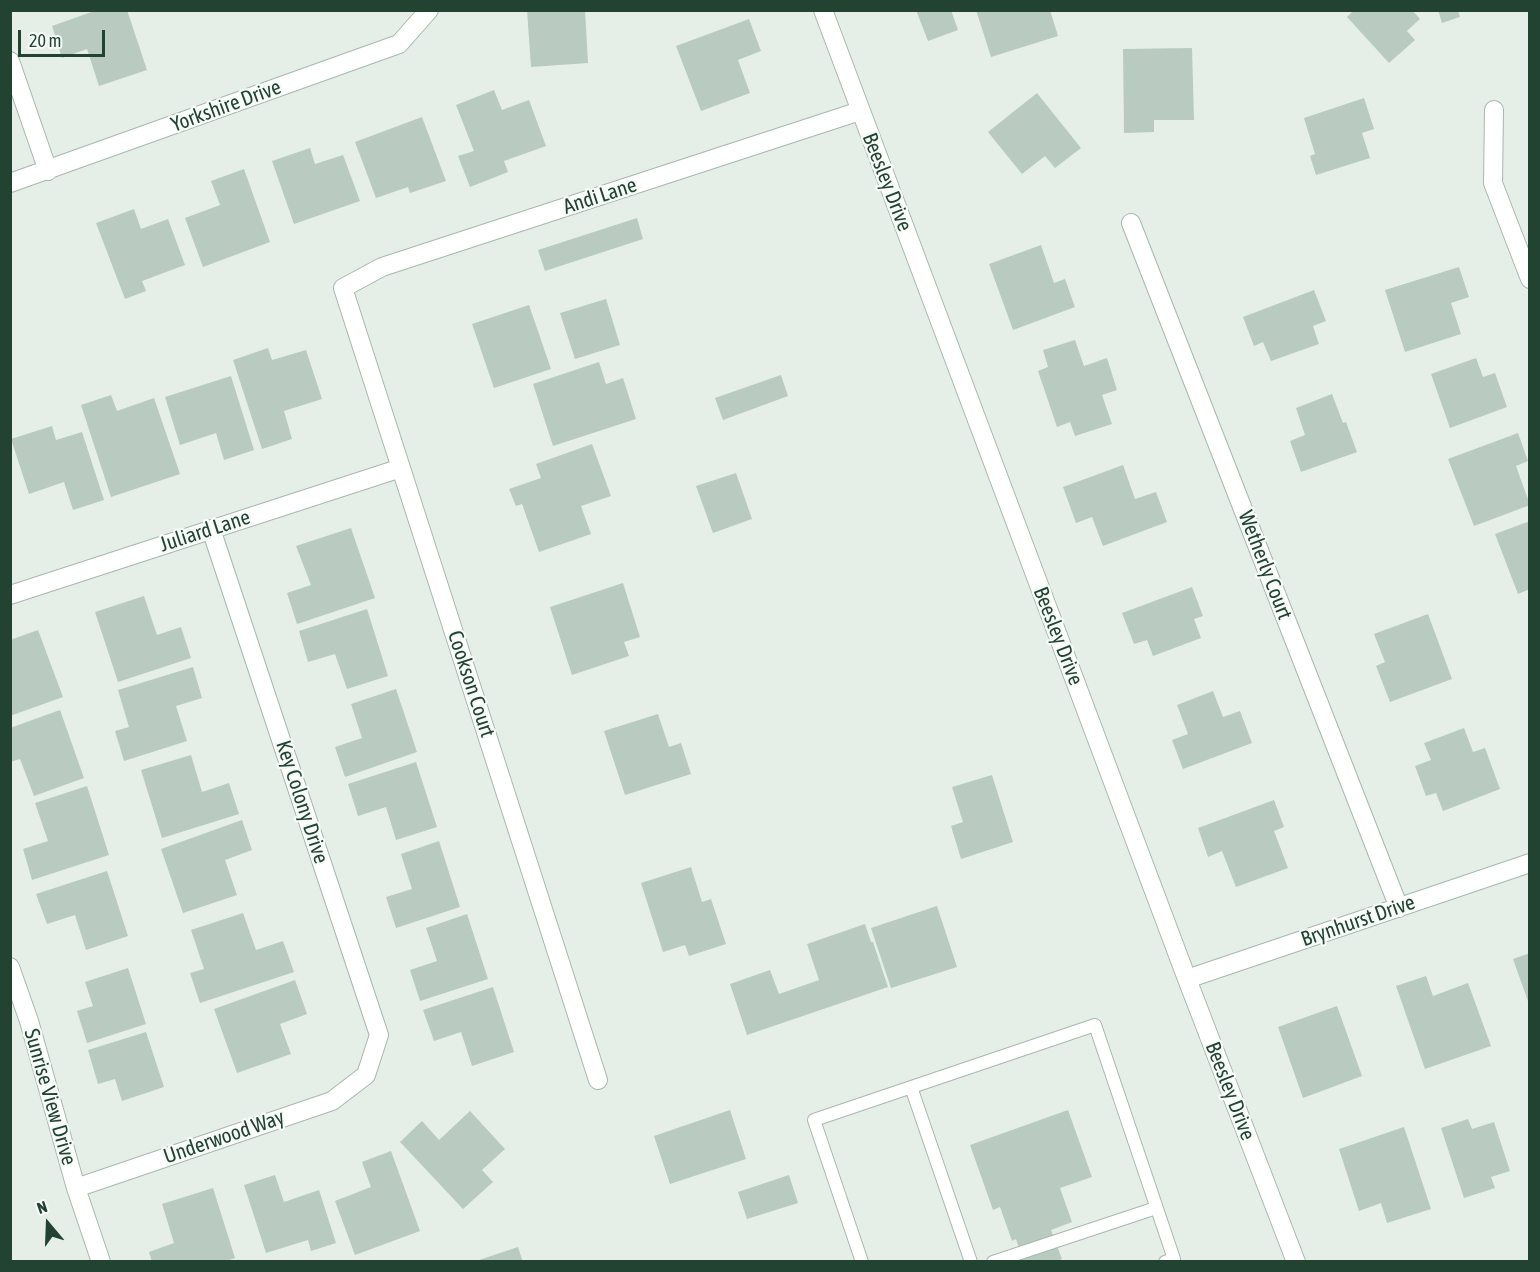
<!DOCTYPE html>
<html>
<head>
<meta charset="utf-8">
<style>
  body { margin:0 }
  #map { position:relative; width:1540px; height:1272px; overflow:hidden; background:#e5efe8; font-family:"Asap Condensed",sans-serif }
  canvas { display:block }
  .frame { position:absolute; inset:0; border:12px solid #224232; pointer-events:none }
  .north { position:absolute; left:18px; top:1194px; width:60px; height:60px; -webkit-text-stroke:4px #f6fbf7; paint-order:stroke; rotate:341deg; font-size:16px; font-weight:700; line-height:24px; text-align:center; color:#224232 }
  .north::after { content:''; display:block; margin:auto; width:21px; height:27px; background:#224232; clip-path:polygon(50% 0,100% 100%,50% 72%,0 100%) }
  .scale { position:absolute; left:18px; top:30px; width:87px; height:27px; box-sizing:border-box; border:3px solid #224232; border-top:0; padding-left:8px; font-size:18px; line-height:21px; white-space:nowrap; color:#224232; -webkit-text-stroke:4px #f6fbf7; paint-order:stroke }
</style>
</head>
<body>
<div id="map">
<canvas width="1540" height="1272"></canvas>
<div class="frame"></div>
<div class="north">N</div>
<div class="scale">20 m</div>
</div>
<script>
const context = document.querySelector('canvas').getContext('2d');
context.lineJoin = 'round';
function paint(path, color) {
  context.fillStyle = color;
  context.fill(path, 'evenodd');
}
function shape(rows) {
  const path = new Path2D();
  for (const r of rows) {
    path.moveTo(r[0], r[1]);
    for (let i = 2; i < r.length; i += 2) path.lineTo(r[i], r[i + 1]);
  }
  return path;
}
function strokePath(path, color, width, dash) {
  context.strokeStyle = color;
  context.lineWidth = width;
  context.lineCap = dash ? 'butt' : 'round';
  context.setLineDash(dash || []);
  context.stroke(path);
}
function write(font, color, halo, rows, align = 'center') {
  context.font = font + ' "Asap Condensed",sans-serif';
  context.lineWidth = 4.5;
  context.setLineDash([]);
  context.textBaseline = 'middle';
  context.strokeStyle = halo;
  context.fillStyle = color;
  for (const [text, x, y, turn = 0] of rows) {
    context.save();
    context.translate(x, y);
    context.rotate((+turn || 0) * Math.PI / 180);
    context.textAlign = isNaN(turn) ? turn : align;
    if (halo) context.strokeText(text, 0, 0);
    context.fillText(text, 0, 0);
    context.restore();
  }
}
const building = shape([
  [97,10,127,10,147,70,99,86,87,49,62,58,52,26],
  [527,10,585,10,588,63,531,67],
  [916,10,951,10,958,30,928,41],
  [976,10,1050,10,1058,36,991,57],
  [1354,10,1412,10,1420,19,1407,31,1415,40,1389,63,1347,17],
  [1438,10,1458,10,1460,17,1442,23],
  [749,19,761,51,738,60,750,93,701,111,676,46],
  [1192,48,1194,120,1154,120,1154,132,1124,133,1123,49],
  [494,90,502,110,529,100,546,146,504,161,508,172,470,187,458,156,474,151,456,105],
  [1037,93,1081,148,1055,168,1045,156,1022,174,988,132],
  [1364,98,1374,129,1362,133,1370,158,1316,175,1310,156,1315,154,1304,118],
  [422,117,446,181,410,193,408,187,376,198,355,142],
  [310,148,315,164,343,155,360,201,294,224,272,161],
  [244,169,270,242,203,267,185,218,220,205,211,181],
  [134,209,141,229,168,219,185,265,142,281,146,291,125,299,96,223],
  [637,218,643,239,545,271,538,250],
  [1041,245,1054,283,1065,279,1075,307,1013,330,989,264],
  [1459,267,1469,297,1451,303,1461,334,1405,352,1385,290],
  [1314,290,1326,321,1313,326,1319,344,1271,361,1263,342,1254,346,1243,317],
  [606,299,620,345,575,359,560,313],
  [529,305,551,369,494,388,472,324],
  [1075,340,1084,366,1107,358,1117,390,1102,395,1112,424,1075,436,1070,422,1057,427,1038,371,1048,367,1043,350],
  [268,348,272,360,306,350,322,399,284,411,292,439,262,449,233,360],
  [1476,358,1483,377,1495,373,1507,407,1450,428,1431,374],
  [599,362,606,384,623,378,636,419,553,446,533,384],
  [781,375,788,396,723,420,715,398],
  [231,376,254,450,224,460,216,433,180,445,165,397],
  [1332,394,1343,423,1346,422,1357,452,1301,472,1290,441,1305,435,1296,408],
  [111,395,117,411,154,398,180,474,111,497,81,405],
  [52,426,56,440,82,432,104,500,73,510,64,482,29,494,11,439],
  [1518,433,1528,461,1516,466,1530,505,1474,526,1448,459],
  [592,444,611,496,581,506,591,534,539,552,522,504,516,506,509,489,541,478,536,464],
  [1123,465,1135,499,1156,492,1167,522,1103,546,1092,517,1076,523,1063,487],
  [736,473,752,519,713,533,696,486],
  [1530,521,1530,589,1518,594,1495,534],
  [351,528,375,598,297,624,287,593,311,585,296,546],
  [623,583,640,637,624,642,629,656,572,675,550,607],
  [1192,587,1203,616,1194,619,1201,638,1153,656,1147,640,1134,644,1122,613],
  [144,596,157,635,181,627,191,658,118,682,95,612],
  [367,609,388,676,347,689,335,654,308,662,299,631],
  [1428,614,1452,679,1390,702,1376,666,1385,662,1374,634],
  [38,630,63,697,10,716,10,640],
  [193,667,202,698,176,706,187,741,124,761,115,731,129,727,118,690],
  [396,689,417,752,345,777,335,747,362,738,351,704],
  [1213,691,1223,717,1240,711,1252,743,1183,769,1172,740,1188,734,1177,705],
  [60,710,84,778,34,796,20,759,10,762,10,728],
  [658,714,669,747,681,743,691,774,625,795,604,731],
  [1464,728,1473,752,1485,748,1500,789,1443,811,1436,793,1426,796,1415,766,1431,760,1424,743],
  [191,755,202,792,229,783,239,814,162,838,141,770],
  [416,762,437,827,396,840,386,807,358,816,348,784],
  [992,775,1013,842,961,859,951,826,963,822,952,787],
  [87,786,109,855,32,880,23,849,48,841,35,803],
  [1274,800,1284,827,1274,831,1288,868,1236,887,1222,851,1208,857,1198,828],
  [242,820,252,850,225,860,237,895,183,913,161,849],
  [439,841,460,907,396,928,386,897,412,889,401,854],
  [691,867,702,902,711,899,726,944,689,956,685,945,663,952,641,883],
  [107,871,128,936,86,950,75,915,47,924,36,894],
  [937,906,957,967,891,988,871,928],
  [243,913,256,950,283,941,294,972,200,1003,190,973,204,969,191,930],
  [467,914,488,979,420,1001,410,970,437,961,426,928],
  [865,924,871,942,873,942,888,987,747,1035,730,984,770,970,779,994,819,980,807,944],
  [1530,953,1530,1003,1529,1004,1513,959],
  [128,968,146,1024,87,1043,77,1011,93,1006,85,982],
  [1426,976,1433,996,1468,983,1491,1046,1425,1069,1396,986],
  [295,980,307,1014,280,1024,291,1054,237,1073,214,1009],
  [493,987,514,1052,472,1066,461,1032,434,1041,423,1010],
  [1337,1006,1362,1076,1303,1098,1278,1027],
  [146,1032,164,1087,122,1101,115,1079,98,1084,88,1050],
  [730,1110,746,1159,670,1184,654,1136],
  [1068,1110,1092,1177,1060,1188,1072,1222,1051,1230,1062,1259,1055,1262,1024,1262,1016,1239,1012,1241,1000,1207,993,1210,970,1145],
  [470,1111,505,1149,482,1170,493,1182,463,1209,400,1142,422,1121,439,1140],
  [1468,1119,1472,1129,1494,1122,1510,1171,1491,1177,1495,1188,1464,1198,1441,1128],
  [1404,1127,1431,1209,1387,1223,1381,1203,1359,1211,1339,1149],
  [391,1151,420,1231,355,1255,335,1201,371,1187,362,1162],
  [275,1175,284,1202,319,1190,336,1243,311,1251,308,1240,266,1253,244,1185],
  [789,1175,798,1203,747,1219,738,1192],
  [213,1188,235,1258,223,1262,152,1262,149,1252,174,1243,162,1204],
  [518,1247,523,1262,476,1262,476,1261]
]);
const service = shape([
  [911,1087,971,1262],
  [862,1262,814,1120,1095,1025,1174,1259,1165,1262],
  [993,1262,1156,1208]
]);
const minor = shape([
  [823,10,1187,979,1296,1262],
  [10,61,48,171],
  [1494,110,1493,183,1530,279],
  [10,183,399,44,429,10],
  [1131,223,1399,908],
  [10,595,401,468],
  [10,967,29,1021,76,1188,101,1262],
  [1187,979,1530,863],
  [598,1080,343,288,382,267,860,111],
  [76,1188,332,1101,366,1075,379,1035,211,529]
]);
const streetNames = [
  ["Yorkshire Drive",226,106,-20],
  ["Beesley Drive",887,182,69],
  ["Andi Lane",600,196,-18],
  ["Juliard Lane",205,531,-18],
  ["Wetherly Court",1265,565,69],
  ["Beesley Drive",1058,636,69],
  ["Cookson Court",471,684,72],
  ["Key Colony Drive",302,802,72],
  ["Brynhurst Drive",1358,921,-19],
  ["Beesley Drive",1230,1091,69],
  ["Sunrise View Drive",50,1097,74],
  ["Underwood Way",224,1137,-19]
];
paint(building, '#b9cac0');
strokePath(service, '#a7b8ae', 14);
strokePath(minor, '#a7b8ae', 20);
strokePath(service, '#fff', 12);
strokePath(minor, '#fff', 18);
write('21px', '#224232', '#f6fbf7', streetNames);
</script>
</body>
</html>
